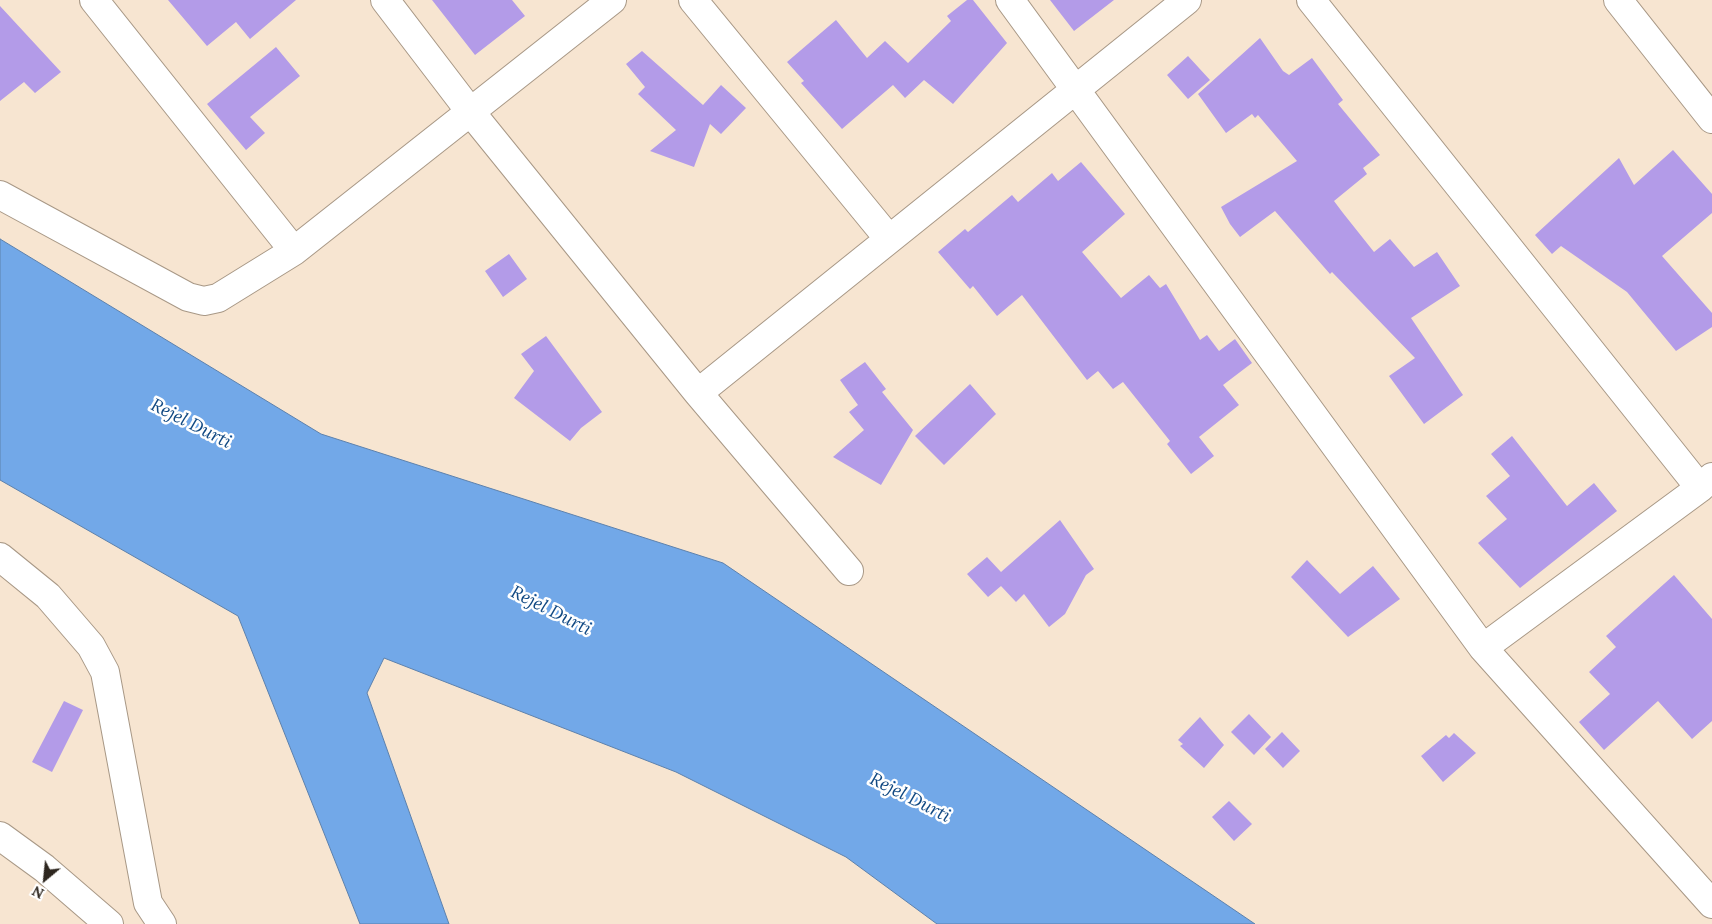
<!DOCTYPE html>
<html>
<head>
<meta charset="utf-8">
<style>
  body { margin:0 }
  #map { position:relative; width:1712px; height:924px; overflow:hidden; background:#f7e5d1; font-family:Lora,serif }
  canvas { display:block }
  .north { position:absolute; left:20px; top:854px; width:50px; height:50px; -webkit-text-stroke:4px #fff; paint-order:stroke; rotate:208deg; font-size:14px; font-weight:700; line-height:20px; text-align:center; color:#2d261f }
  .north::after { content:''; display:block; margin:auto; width:18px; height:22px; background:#2d261f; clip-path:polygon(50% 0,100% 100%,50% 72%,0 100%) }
</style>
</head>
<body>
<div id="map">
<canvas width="1712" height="924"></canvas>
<div class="north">N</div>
</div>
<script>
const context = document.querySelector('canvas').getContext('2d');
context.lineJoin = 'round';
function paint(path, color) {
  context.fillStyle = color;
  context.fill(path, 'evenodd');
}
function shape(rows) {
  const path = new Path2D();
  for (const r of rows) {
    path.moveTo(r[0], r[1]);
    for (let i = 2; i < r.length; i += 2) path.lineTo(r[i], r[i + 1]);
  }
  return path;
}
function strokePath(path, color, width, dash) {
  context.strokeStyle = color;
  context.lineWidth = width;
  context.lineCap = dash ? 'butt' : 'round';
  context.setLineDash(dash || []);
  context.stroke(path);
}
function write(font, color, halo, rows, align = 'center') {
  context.font = font + ' Lora,serif';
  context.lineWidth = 5;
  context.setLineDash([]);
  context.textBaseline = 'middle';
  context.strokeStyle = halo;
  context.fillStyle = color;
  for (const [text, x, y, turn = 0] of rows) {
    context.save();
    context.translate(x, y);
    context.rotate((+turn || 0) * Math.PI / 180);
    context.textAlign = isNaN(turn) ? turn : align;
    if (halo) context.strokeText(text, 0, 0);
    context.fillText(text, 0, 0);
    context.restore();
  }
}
const water = shape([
  [0,239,321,434,723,563,1255,924,937,924,846,857,676,772,384,658,367,693,449,924,360,924,238,616,0,480,0,239]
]);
const building = shape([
  [168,0,296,0,250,39,236,22,207,46],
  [432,0,512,0,525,16,475,55],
  [967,0,973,0,1007,43,953,104,924,80,905,98,893,85,842,129,801,83,804,81,787,62,836,20,867,58,885,41,908,63,951,21,947,16],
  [1050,0,1114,0,1074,31],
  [0,6,61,72,35,93,24,82,0,101],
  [1260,38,1283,71,1289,75,1312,58,1343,100,1338,104,1380,155,1363,168,1367,174,1334,201,1343,213,1374,252,1390,239,1414,267,1437,252,1460,286,1411,318,1463,395,1424,424,1389,376,1415,358,1332,272,1330,274,1275,211,1240,237,1230,224,1221,207,1297,161,1258,115,1255,118,1252,114,1226,133,1198,94],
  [276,47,300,76,250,117,265,133,246,150,207,104],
  [642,51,703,105,721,85,746,108,721,134,710,124,694,167,650,151,676,130,638,94,645,87,626,64],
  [1188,56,1210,80,1188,99,1167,75],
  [1673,150,1712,194,1712,213,1662,256,1712,313,1712,327,1676,351,1627,292,1561,246,1552,254,1535,235,1619,158,1634,185],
  [1081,162,1125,214,1082,252,1121,298,1149,275,1160,288,1166,284,1200,340,1207,335,1219,351,1235,339,1252,363,1223,385,1239,405,1199,437,1214,456,1191,474,1167,444,1170,441,1123,382,1113,389,1098,371,1087,380,1022,295,997,316,973,286,970,289,938,252,965,229,968,232,1012,195,1018,202,1052,173,1058,181],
  [509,254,527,279,503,297,485,271],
  [546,336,602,412,581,428,570,441,514,398,534,371,521,354],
  [865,362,886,389,882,392,913,430,881,485,833,457,864,430,849,412,858,405,840,380],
  [970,384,996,414,944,465,915,436],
  [1512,436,1567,506,1594,483,1617,511,1520,588,1478,543,1507,519,1486,496,1510,476,1491,454],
  [1060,520,1094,569,1086,575,1065,614,1049,627,1024,594,1016,602,1001,586,988,597,967,574,987,557,1001,572],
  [1307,560,1340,594,1373,566,1400,599,1348,637,1291,577],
  [1674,575,1712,619,1712,721,1692,739,1658,701,1604,750,1579,722,1610,694,1589,672,1616,647,1606,636],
  [64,701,83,710,52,772,32,762],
  [1249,714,1271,737,1254,755,1231,732],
  [1200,717,1224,745,1204,768,1180,746,1183,744,1178,740],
  [1282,732,1300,751,1283,768,1265,749],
  [1454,733,1476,753,1443,782,1421,756,1446,735,1449,738],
  [1229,801,1252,824,1234,841,1212,817]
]);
const minor = shape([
  [94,0,294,251],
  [385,0,469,110,698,393,849,571],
  [693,0,889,239],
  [1010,0,1483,648,1712,904],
  [1311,0,1700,488],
  [1618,0,1712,119],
  [0,195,188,297,204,301,218,298,294,251,612,0],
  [698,393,1187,0],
  [0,557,48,596,91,646,105,672,148,903,162,924],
  [1483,648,1700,488,1712,477],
  [0,836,44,868,109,924]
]);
const waterNames = [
  ["Rejel Durti",191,424,27],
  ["Rejel Durti",551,611,27],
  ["Rejel Durti",910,798,27]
];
paint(water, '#72a8e8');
strokePath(water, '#5d81ac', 1);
paint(building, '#b39be8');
strokePath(minor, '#a89886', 30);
strokePath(minor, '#fff', 28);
write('italic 18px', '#114983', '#fff', waterNames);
</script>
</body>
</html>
